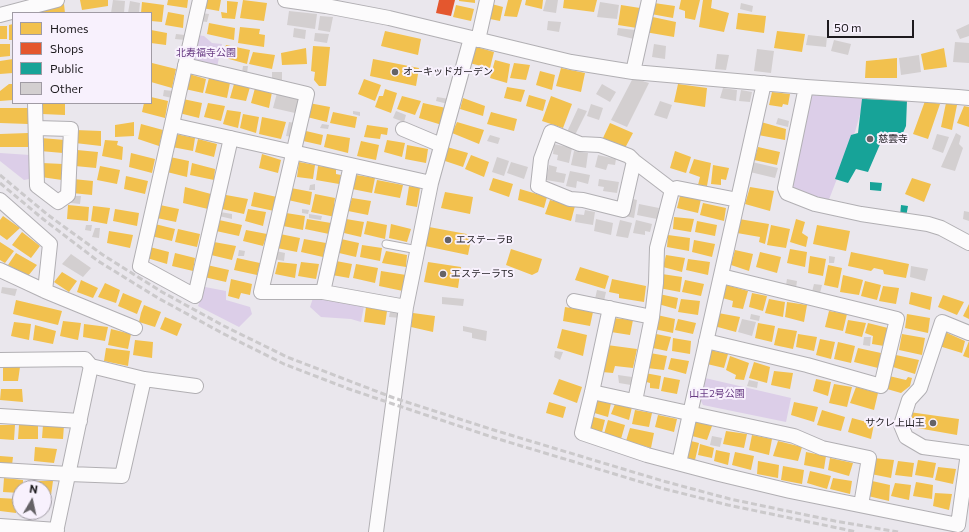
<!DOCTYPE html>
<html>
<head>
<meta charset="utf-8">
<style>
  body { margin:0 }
  #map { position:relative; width:969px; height:532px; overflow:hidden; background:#eae7ed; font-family:Commissioner,sans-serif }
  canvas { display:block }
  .legend { position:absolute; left:12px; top:12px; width:140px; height:92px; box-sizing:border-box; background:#f8f1fd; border:1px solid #a09ba4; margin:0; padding:5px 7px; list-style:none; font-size:12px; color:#1d1a1e }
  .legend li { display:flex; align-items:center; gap:8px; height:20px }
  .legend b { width:20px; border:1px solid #a09ba4 }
  .north { position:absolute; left:12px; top:480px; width:40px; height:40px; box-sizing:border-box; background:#f8f1fd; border:1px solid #a09ba4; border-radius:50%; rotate:9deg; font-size:11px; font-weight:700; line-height:16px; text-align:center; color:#1d1a1e }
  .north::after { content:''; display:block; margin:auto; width:14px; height:18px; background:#656266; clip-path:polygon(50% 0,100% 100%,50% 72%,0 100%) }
  .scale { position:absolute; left:827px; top:20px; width:87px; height:18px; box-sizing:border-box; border:2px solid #1d1a1e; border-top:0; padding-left:5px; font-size:12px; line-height:14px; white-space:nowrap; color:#1d1a1e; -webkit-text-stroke:3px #f8f1fd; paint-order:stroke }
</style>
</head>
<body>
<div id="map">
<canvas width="969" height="532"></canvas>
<ul class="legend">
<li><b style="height:11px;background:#f2c14e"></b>Homes</li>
<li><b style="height:11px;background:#e4572e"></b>Shops</li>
<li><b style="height:11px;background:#17a398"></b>Public</li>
<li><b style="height:11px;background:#d3cfd0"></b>Other</li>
</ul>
<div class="north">N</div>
<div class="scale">50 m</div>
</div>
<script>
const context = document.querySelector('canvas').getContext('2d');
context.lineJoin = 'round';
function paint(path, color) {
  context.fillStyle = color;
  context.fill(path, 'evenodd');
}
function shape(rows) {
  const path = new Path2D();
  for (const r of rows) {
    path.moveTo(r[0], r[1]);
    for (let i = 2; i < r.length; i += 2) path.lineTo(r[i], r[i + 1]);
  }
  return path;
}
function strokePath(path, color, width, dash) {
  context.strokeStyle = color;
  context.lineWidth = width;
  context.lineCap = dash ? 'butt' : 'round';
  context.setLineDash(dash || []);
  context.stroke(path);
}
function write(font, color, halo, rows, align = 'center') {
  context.font = font + ' Commissioner,"Noto Sans JP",sans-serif';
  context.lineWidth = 4;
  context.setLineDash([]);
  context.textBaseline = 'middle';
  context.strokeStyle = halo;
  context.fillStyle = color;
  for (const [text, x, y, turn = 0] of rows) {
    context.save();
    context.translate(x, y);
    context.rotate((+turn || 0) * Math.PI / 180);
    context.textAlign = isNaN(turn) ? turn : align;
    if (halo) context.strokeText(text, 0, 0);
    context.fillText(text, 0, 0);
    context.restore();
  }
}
const green = shape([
  [197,35,204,36,212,43,222,44,217,67,191,60],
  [807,95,865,97,855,132,828,202,791,192],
  [0,153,30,155,29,179,24,180,0,161],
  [205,287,226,291,226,300,250,307,252,314,239,327,198,306],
  [313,298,364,306,361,322,351,319,321,317,310,307],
  [705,378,791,398,786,422,703,405,700,399]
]);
const homes = shape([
  [80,0,108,0,108,6,82,10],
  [168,0,188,0,187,8,167,5],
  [203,0,221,0,219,11,202,8],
  [243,0,267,3,264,21,240,18],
  [459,0,475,0,475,3,459,1],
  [508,0,522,0,517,17,504,16],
  [526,0,543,0,542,9,525,5],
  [564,0,597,0,594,12,563,8],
  [681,0,700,0,695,20,685,18,685,11,679,9],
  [703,0,712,0,711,8,729,13,724,32,699,27],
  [227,1,238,2,235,19,222,18,221,12,227,13],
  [142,2,164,5,162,22,151,21,151,13,141,13],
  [488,3,503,7,500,21,485,18],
  [654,3,675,6,673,18,651,14],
  [64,4,65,13,40,13,39,9],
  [456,5,474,9,471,21,453,17],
  [621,5,640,8,637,28,618,25],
  [168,12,184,15,183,28,165,25],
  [738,13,766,16,764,33,736,29],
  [648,16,676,22,674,37,645,32],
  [209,23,235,28,234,40,207,34],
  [13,24,13,40,9,40,9,25],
  [0,26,7,26,7,39,0,39],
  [240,27,260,29,259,34,265,35,264,47,238,43],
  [151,30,167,33,166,45,151,43],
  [385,31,421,39,418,55,381,46],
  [777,31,805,34,802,52,774,48],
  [0,44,10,44,10,56,0,57],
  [226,45,250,50,247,64,222,57],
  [313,46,330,47,326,86,319,86,314,80,315,72,311,71],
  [473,46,494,52,490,68,469,63],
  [306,48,307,64,282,65,281,53],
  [944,48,947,67,924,70,921,54],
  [253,52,275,55,272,69,249,64],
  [897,58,897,78,865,78,866,61],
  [13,59,13,73,0,74,0,61],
  [373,59,419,68,416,86,370,76],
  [495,60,510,64,507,83,490,78],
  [152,63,176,69,172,88,151,82,151,68],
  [514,63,530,65,526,80,510,78],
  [561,68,585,73,581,92,556,86],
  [540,71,555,75,552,90,536,85],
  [189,74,206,79,203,93,185,89],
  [209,78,230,83,227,98,205,93],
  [364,79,381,85,375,101,358,94],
  [9,84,13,84,13,100,0,101,0,91],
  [234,84,250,87,246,101,230,98],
  [678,84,707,88,705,107,674,102],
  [507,87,525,90,521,102,504,98],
  [255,88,272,92,269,108,251,103],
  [385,89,397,93,391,113,375,107,379,96,383,96],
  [772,92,790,94,788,105,783,104,782,107,769,105],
  [529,95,546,100,543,111,526,106],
  [402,96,421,101,415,115,397,109],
  [551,96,572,104,563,128,542,121],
  [151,97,168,101,165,118,142,112,144,103,151,103],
  [463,98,485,106,483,116,460,109],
  [183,99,202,103,199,118,179,113],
  [925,101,940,104,928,139,913,134],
  [42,103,65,103,65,115,42,114],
  [208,103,225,106,221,121,204,117],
  [309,103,330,107,327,122,307,117],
  [423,103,446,108,442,125,419,118],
  [946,103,957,105,952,130,941,127],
  [964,106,969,107,969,127,957,123],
  [0,108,28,108,28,124,0,123],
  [227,110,241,112,238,128,223,124],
  [333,112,357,117,355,128,330,123],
  [491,112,517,119,514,131,487,124],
  [243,114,259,117,256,133,240,128],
  [262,117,286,122,281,139,259,134],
  [134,122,134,136,115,137,115,125],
  [457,122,484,130,479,144,452,133],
  [761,122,786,129,785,140,758,135],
  [610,123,633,133,625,148,603,138],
  [141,124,163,130,159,146,138,139],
  [367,125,388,128,387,135,381,134,380,139,364,137],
  [75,130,101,131,101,146,75,143],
  [306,131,323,135,321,145,303,141],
  [28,133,28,147,0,147,0,134],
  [175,134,195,138,193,151,172,147],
  [327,134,350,138,348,153,324,147],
  [41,138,65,140,63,153,40,151],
  [198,139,217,144,214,157,195,152],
  [105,140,118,141,117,145,123,147,122,160,102,156],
  [387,140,405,143,402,157,384,152],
  [361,141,379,145,376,160,357,156],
  [407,145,428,149,426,163,405,159],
  [447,147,468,153,463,167,442,160],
  [758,147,780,152,777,165,754,160],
  [77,150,98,152,96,168,75,166],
  [675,151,691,157,686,173,670,168],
  [131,153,155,159,152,173,129,167],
  [262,154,281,160,278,173,259,168],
  [471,155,489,162,484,177,465,169],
  [170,157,189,161,187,177,167,172],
  [694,159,711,163,707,186,698,185,700,177,689,173],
  [299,162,315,165,313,179,297,177],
  [42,163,63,164,62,180,41,177],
  [192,163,215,169,214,180,190,175],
  [713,165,729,168,726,180,721,179,721,185,711,184],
  [100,166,120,170,117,184,97,180],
  [318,166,336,168,336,174,341,175,339,184,316,180],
  [356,175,375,178,372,193,352,189],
  [126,176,148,181,145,194,124,189],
  [493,178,513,184,509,197,489,190],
  [912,178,931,184,924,202,905,194],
  [73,179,93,181,92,195,72,193],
  [377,180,403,185,400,198,374,193],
  [409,186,420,188,417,207,406,205],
  [185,187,211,194,208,209,183,203],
  [750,187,774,191,770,211,745,204],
  [291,188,312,192,310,205,288,200],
  [520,189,547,197,544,208,518,200],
  [254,192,277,197,274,211,251,206],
  [445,192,473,197,470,214,441,208],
  [315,194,335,198,334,205,337,205,335,217,311,212],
  [226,195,248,199,244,214,222,209],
  [680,196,701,199,698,213,677,208],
  [352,198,371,201,368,215,348,211],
  [550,200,575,206,571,221,545,214],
  [703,203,726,208,724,221,700,215],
  [68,205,89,207,88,221,67,219],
  [160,205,179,209,176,222,157,218],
  [93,206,110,208,107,224,91,221],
  [115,209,139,213,137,226,113,221],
  [248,209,266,212,263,226,245,221],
  [286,213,305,216,303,230,283,226],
  [3,216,20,228,7,240,0,235,0,220],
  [674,217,694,219,691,232,673,229],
  [307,219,331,223,329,234,305,229],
  [346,219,364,222,361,237,344,233],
  [739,219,769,224,765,244,759,242,760,237,737,233],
  [796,219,805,222,802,233,808,237,806,247,790,242],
  [219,220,242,225,239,236,216,231],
  [367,221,387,225,385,239,364,234],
  [697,221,717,225,715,236,695,232],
  [155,224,175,229,172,241,151,236],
  [391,224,411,229,407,242,389,238],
  [771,225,790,229,786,248,767,245],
  [817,225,850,231,846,251,813,244],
  [429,227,472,235,468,255,425,246],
  [178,229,200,234,197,247,175,242],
  [246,230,267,234,263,246,243,241],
  [109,231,133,235,130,248,107,243],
  [22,232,40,246,31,258,12,245],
  [280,234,300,238,297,252,277,248],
  [668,235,690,238,689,251,667,247],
  [304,239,326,243,323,257,301,252],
  [341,239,359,243,356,257,339,253],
  [694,240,715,244,712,257,692,252],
  [0,242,14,251,5,263,0,260],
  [214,242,236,246,232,260,211,255],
  [362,245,382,248,380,261,360,257],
  [150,247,169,252,167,264,147,258],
  [511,249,542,259,538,272,532,275,506,265],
  [790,249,807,252,805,267,787,263],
  [735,250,753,254,749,271,731,265],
  [386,251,407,255,406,267,382,263],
  [760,252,781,257,777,273,756,267],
  [851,252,909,264,906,278,884,274,883,270,874,268,871,271,848,266],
  [16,253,37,265,28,276,8,265],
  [175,253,195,258,193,271,172,266],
  [666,255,685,258,682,272,663,267],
  [810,256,826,259,823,276,808,273],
  [237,258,260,263,257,275,234,270],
  [688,259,710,262,708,275,686,270],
  [336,261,352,264,349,278,332,275],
  [278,262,297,264,295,278,275,274],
  [301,262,319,264,316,279,298,276],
  [428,262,461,267,458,288,424,282],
  [356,264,378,268,375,283,353,278],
  [207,265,229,270,226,282,204,277],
  [828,265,842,268,838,288,824,285],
  [580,267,609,276,605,289,575,280],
  [381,271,406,275,403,291,379,286],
  [62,272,77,281,69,292,54,282],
  [662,274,682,277,680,292,659,288],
  [843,275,863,280,859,295,840,292],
  [231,279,252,284,250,295,241,293,239,299,228,296],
  [612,279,646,286,644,302,619,298,619,294,609,292],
  [81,280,98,288,93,298,77,292],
  [685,280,704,284,701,296,682,292],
  [865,281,881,285,877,300,861,296],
  [105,283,120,290,116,303,98,297],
  [723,284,748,291,743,309,732,307,733,301,719,297],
  [883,286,899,288,896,304,879,301],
  [911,292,932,297,930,310,909,304],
  [123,293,142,301,137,314,118,306],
  [752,293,767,296,763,311,749,307],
  [659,294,678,298,676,309,658,304],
  [943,295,964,302,957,315,938,307],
  [681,299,700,301,698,315,678,312],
  [769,299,785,302,783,317,765,313],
  [16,300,62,311,58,325,13,314],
  [787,302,807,305,804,322,785,317],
  [969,304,969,319,963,316],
  [144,305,161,312,155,327,139,322,141,313],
  [366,307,387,311,385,325,364,322],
  [565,307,593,312,590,326,563,321],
  [829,311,847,314,843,331,825,327],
  [413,313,435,316,433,332,411,327],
  [718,313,740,317,736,332,714,326],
  [907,314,930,318,928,333,905,328],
  [657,315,675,319,673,333,654,329],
  [165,317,182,324,177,336,160,329],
  [613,318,633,320,630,335,611,332],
  [678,319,696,323,693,334,675,330],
  [848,320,866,323,862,337,845,333],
  [63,321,81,323,78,340,60,336],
  [14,322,31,324,29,340,11,336],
  [758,323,775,326,772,342,755,338],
  [868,323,888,328,884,346,872,344,873,336,865,333],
  [84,324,108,327,105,341,83,337],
  [35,325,56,331,53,344,33,340],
  [778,328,797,331,793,349,774,345],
  [111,329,131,334,128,349,108,345],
  [562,329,587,335,583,356,557,348],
  [945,332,965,341,962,353,939,346],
  [651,333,671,337,667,351,648,347],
  [798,334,817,337,814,351,796,347],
  [902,334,925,338,922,355,899,350],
  [673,338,691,341,690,354,672,351],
  [820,339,835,342,831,359,816,355],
  [135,340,153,342,152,358,133,355],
  [969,341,969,358,963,356],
  [838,342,855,346,851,363,834,359],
  [607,345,637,349,633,368,615,366,613,373,602,372],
  [106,348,130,351,128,366,104,361],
  [858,348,881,353,878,368,854,362],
  [710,350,728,354,724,368,707,364],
  [650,353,667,356,664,370,647,368],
  [896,355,919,360,915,374,893,367],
  [730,356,749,363,744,380,735,379,736,375,726,370],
  [671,358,689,361,686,374,668,369],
  [754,362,770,367,767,383,749,378],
  [3,366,20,367,18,381,3,381],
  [774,371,793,373,790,389,771,385],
  [645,373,661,376,659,389,650,388,650,383,643,381],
  [889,376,906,380,908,377,912,378,910,386,901,393,887,389],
  [664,377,680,380,677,394,661,391],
  [559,379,582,387,577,403,553,394],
  [816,379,831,382,828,396,813,391],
  [834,384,852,387,847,407,829,403],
  [856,387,878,393,874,410,850,403],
  [1,389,22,389,23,402,0,400],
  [595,400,611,403,608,417,591,412],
  [549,402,566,407,563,418,546,413],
  [794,402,818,407,814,422,791,415],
  [615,404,632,407,629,420,611,414],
  [635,410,652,413,649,427,632,424],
  [822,410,845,417,841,431,817,425],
  [909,412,959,419,957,435,906,426],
  [658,415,677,419,674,432,655,427],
  [590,416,605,420,602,432,587,428],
  [852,418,874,424,871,439,848,432],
  [608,420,625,425,621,439,604,434],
  [696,421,712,426,707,440,692,436],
  [0,425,15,425,14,440,0,439],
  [19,425,38,425,38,439,18,439],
  [43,425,64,425,63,439,42,438],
  [630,428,654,433,651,448,626,441],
  [726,431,747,434,744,448,723,444],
  [752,435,772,439,769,455,749,450],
  [687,440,699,443,695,460,684,457],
  [778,441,802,447,798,461,773,456],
  [700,444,714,448,712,458,698,455],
  [35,447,57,449,54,463,34,461],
  [716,450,730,453,728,465,714,461],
  [735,452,754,456,751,470,732,465],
  [806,452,826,456,824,469,804,465],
  [0,456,13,457,12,465,0,464],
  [830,458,853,463,849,476,828,470],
  [873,458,894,460,891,478,871,474],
  [918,460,936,463,933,478,915,475],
  [758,461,779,465,778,478,757,474],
  [898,461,914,463,912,477,895,475],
  [783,466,804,470,802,484,781,480],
  [938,467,956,469,953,484,935,480],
  [810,471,831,476,827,489,807,483],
  [4,478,23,480,23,488,20,488,20,493,3,492],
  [833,478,852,481,850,494,830,489],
  [29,481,53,481,51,495,44,495,44,488,29,488],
  [872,481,890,485,889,501,868,496],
  [916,482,933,485,932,499,913,496],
  [895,483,911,485,909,500,891,496],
  [935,493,952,494,949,510,933,506],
  [0,498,18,499,16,513,0,511],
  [44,502,47,502,46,513,44,513]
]);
const shops = shape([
  [439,0,455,0,451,16,436,13]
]);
const public = shape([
  [862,99,907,100,906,126,902,135,891,135,888,142,881,142,868,172,856,169,848,183,835,179,851,135,858,133],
  [870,182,882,183,881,191,870,190],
  [901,205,908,206,906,217,900,216]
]);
const building = shape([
  [113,0,125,1,124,13,111,13],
  [546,0,558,0,556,13,543,11],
  [130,1,140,3,139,13,128,13],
  [600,2,619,5,617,19,597,17],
  [741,3,753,6,752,12,740,9],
  [289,11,317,14,315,29,287,25],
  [201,13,209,14,207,22,199,21],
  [320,16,333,17,330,32,318,30],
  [548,21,561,22,559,32,547,30],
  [969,24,969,36,960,39,956,30],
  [294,28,306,30,305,39,293,37],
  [618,28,635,30,634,39,617,35],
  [315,33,329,34,327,43,314,41],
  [176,34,185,35,185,40,175,39],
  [808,35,827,37,826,47,806,45],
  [834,40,851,44,848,55,831,51],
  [955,42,969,43,969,63,953,62],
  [654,44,666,46,665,59,652,57],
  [757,49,774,51,771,73,754,71],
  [717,54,729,55,726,70,715,69],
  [919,55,921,72,901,75,899,58],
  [243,66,248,66,247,73,242,73],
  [272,72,282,72,282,80,272,81],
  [633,78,649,83,627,127,611,120],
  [602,84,616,92,610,102,596,94],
  [723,88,737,90,736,101,720,98],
  [164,90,173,91,172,98,163,96],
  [741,90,752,92,750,102,739,101],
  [277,93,299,99,295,113,273,108],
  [437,97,449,99,448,104,436,101],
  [660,101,672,105,667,119,654,115],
  [591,104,603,108,599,120,587,116],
  [578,108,587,111,575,135,567,132],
  [353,111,360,112,360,116,353,114],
  [396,111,406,115,404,122,393,118],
  [778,118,789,121,788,127,776,124],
  [289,122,295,123,292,137,286,136],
  [322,124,329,125,328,129,320,128],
  [956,133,961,136,959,144,963,148,955,171,941,167],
  [937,134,949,137,943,153,932,149],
  [490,135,500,138,498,144,487,141],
  [554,144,572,148,569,163,557,160,558,155,553,154],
  [574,151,588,153,586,168,571,165],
  [598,155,616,159,615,165,608,164,606,170,595,167],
  [497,157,509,161,504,176,492,172],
  [511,162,528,167,524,179,507,173],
  [752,162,778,168,775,178,750,172],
  [549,165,557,167,556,172,566,174,564,183,546,180],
  [570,171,590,175,588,184,577,181,576,188,566,186],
  [599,179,619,182,617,193,603,191,604,187,598,186],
  [315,184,315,190,309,190,310,185],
  [71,196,81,196,80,204,71,203],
  [629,198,637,200,634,218,625,216],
  [639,204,659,208,657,219,637,215],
  [302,209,309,210,308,214,302,213],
  [585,210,595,212,593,225,575,222,576,214,584,215],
  [964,211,969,212,969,221,963,219],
  [220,212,232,214,232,219,219,216],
  [309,214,322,216,321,220,309,218],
  [596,219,613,223,611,235,594,231],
  [620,220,632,223,628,238,616,236],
  [636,220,652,224,650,232,645,231,645,235,633,233],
  [86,225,92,225,91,231,85,230],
  [95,228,100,228,99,238,92,237],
  [239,250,245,251,244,256,238,256],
  [276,251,285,253,284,261,274,259],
  [71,254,91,268,83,277,62,264],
  [829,256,835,257,834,263,829,263],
  [911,266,928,269,925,281,910,277],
  [787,279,797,281,796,288,786,285],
  [814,284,822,285,820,293,812,292],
  [2,287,17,289,15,296,1,293],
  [597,290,606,292,604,301,595,299],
  [442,297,464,299,463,306,442,304],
  [390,311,402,313,401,318,389,317],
  [751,314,760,316,759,321,750,319],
  [742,319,756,322,752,336,738,332],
  [463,326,487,331,486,341,472,338,472,333,463,331],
  [864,337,871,337,870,346,863,345],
  [555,351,563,352,560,360,554,357],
  [618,375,632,377,631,385,619,383],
  [749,380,758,382,757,388,747,386],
  [712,436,722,438,720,447,710,445]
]);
const lane = shape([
  [386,244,418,250]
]);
const street = shape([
  [200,0,140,266,195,296,231,138],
  [285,0,326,6,389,18,571,62,633,72,806,87,958,97,969,98],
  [0,15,57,0],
  [478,40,487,0],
  [185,65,307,94,261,292,323,292,406,307],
  [633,72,649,0],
  [806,87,785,188,787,193,815,204,861,214,928,224,941,228,969,243],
  [35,103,37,186,58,202,68,195,71,129,36,128],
  [172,125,431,183],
  [403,129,441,145],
  [634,161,623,210,583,200,570,199,538,186,541,159,551,132,580,144,600,145,629,156,634,161,672,190],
  [0,200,50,244,45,291],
  [0,270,45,291,135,328],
  [323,292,351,165],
  [574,301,652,317],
  [610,308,592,392,582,433,647,455,719,474,790,491,958,525,968,453],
  [969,333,942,322,920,388,909,400,901,425,906,437,923,447,969,453],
  [706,341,807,365,881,386,897,319,721,276],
  [0,360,85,359,91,366,144,379,196,386],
  [592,392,794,436,822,448,869,458,861,505],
  [635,401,652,317,656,283,657,248,672,190,677,188,738,200],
  [0,416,80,421],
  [679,463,764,83],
  [0,470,69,474,122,476,144,379],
  [0,526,57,530],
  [56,532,91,366],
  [376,532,406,307,431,183,471,38]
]);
const rail = shape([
  [0,175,48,215,103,255,162,292,224,326,287,357,394,398,497,431,663,481,730,499,835,521,898,532],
  [0,183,43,219,98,261,158,298,222,333,284,364,349,389,393,404,495,438,661,488,728,505,857,532]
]);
const markers = [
  [395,72,4,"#656266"],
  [870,139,4,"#656266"],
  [448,240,4,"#656266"],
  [443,274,4,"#656266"],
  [933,423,4,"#656266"]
];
const parkNames = [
  ["北寿福寺公園",206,53],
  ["山王2号公園",717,394]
];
const poiNames = [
  ["オーキッドガーデン",403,72],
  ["慈雲寺",878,139],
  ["エステーラB",456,240],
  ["エステーラTS",451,274],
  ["サクレ上山王",925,423,"right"]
];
paint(green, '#dccee8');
paint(homes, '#f2c14e');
paint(shops, '#e4572e');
paint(public, '#17a398');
paint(building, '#d3cfd0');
strokePath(lane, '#b1afb3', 9);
strokePath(street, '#b1afb3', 16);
strokePath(lane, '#fcfbfc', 7);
strokePath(street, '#fcfbfc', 14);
strokePath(rail, '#cbc9cb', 3, [6, 3]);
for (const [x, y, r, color] of markers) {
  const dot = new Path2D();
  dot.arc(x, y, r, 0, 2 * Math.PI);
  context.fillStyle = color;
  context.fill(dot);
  strokePath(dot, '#f8f1fd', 1.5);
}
write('10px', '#673a83', '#f8f1fd', parkNames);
write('10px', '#1d1a1e', '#f8f1fd', poiNames, 'left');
</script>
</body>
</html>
